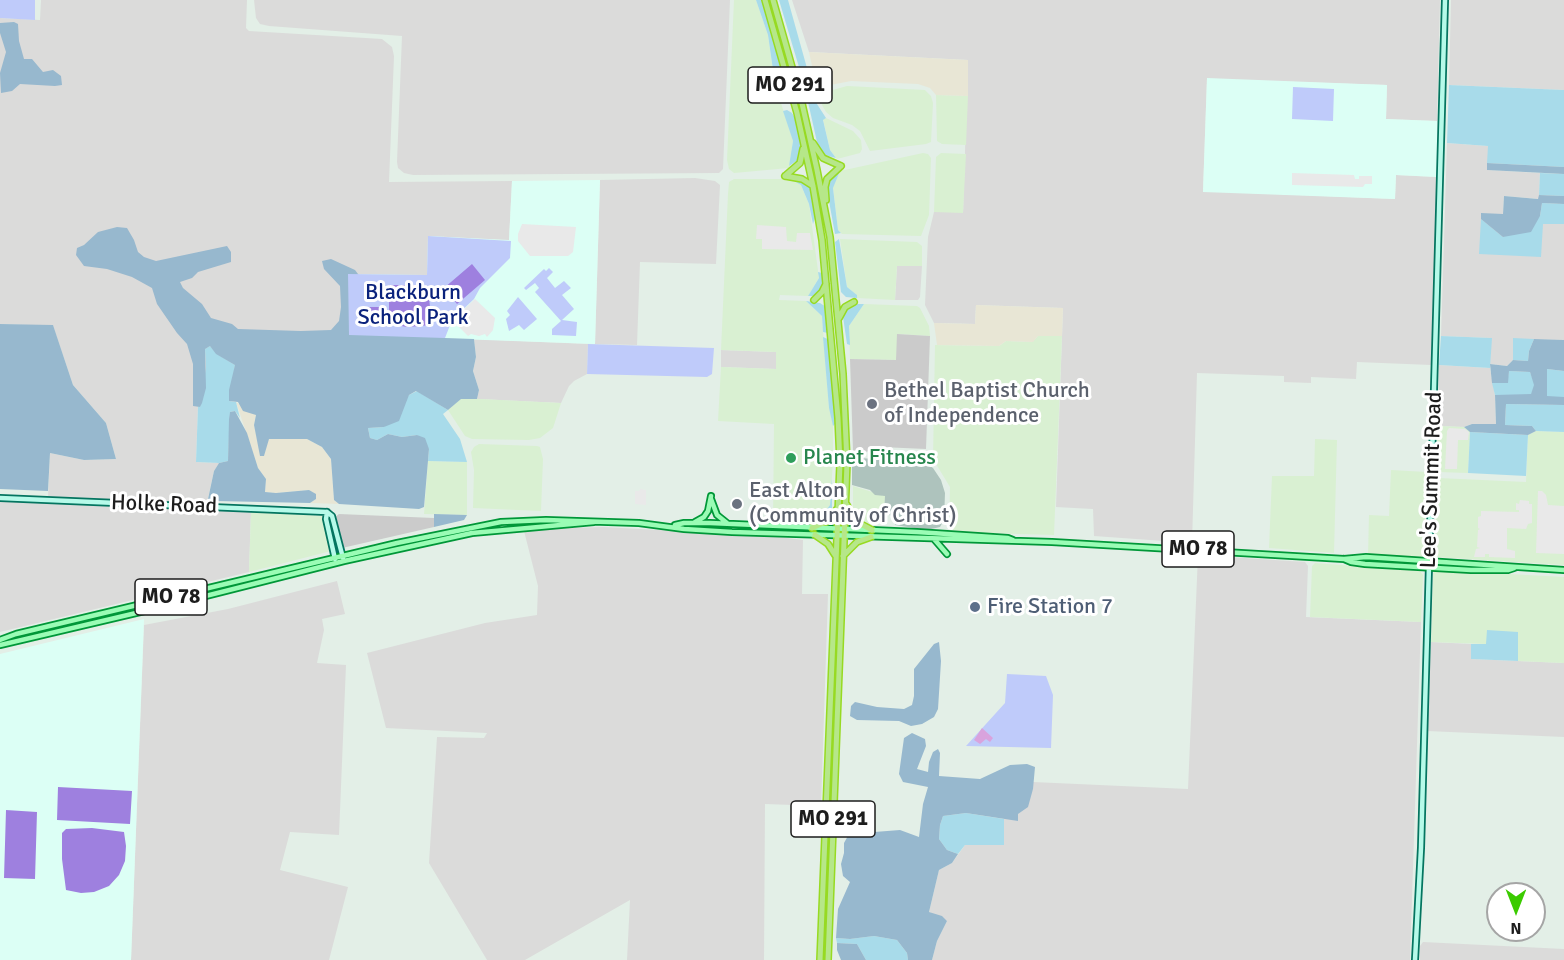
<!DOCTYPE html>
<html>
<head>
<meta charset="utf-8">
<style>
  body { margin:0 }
  #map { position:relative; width:1564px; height:960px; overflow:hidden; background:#e3efe7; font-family:Signika,sans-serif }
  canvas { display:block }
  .north { position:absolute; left:1486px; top:882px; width:60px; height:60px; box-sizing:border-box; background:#fff; border:2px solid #a5a5a5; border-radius:50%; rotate:180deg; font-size:16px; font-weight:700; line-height:24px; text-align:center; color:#1d1d1d }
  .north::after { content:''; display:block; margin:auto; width:21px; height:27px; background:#3bcb00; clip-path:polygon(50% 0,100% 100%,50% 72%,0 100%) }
</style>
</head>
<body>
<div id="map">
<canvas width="1564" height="960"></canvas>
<div class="north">N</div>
</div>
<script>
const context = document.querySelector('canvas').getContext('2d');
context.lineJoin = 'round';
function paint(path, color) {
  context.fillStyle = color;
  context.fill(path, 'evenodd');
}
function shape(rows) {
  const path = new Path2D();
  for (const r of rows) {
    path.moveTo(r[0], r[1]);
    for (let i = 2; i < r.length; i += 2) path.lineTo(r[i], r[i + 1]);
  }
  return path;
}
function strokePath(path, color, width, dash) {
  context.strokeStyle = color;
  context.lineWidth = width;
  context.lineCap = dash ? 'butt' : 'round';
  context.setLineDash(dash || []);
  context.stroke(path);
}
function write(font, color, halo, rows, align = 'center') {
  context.font = font + ' Signika,sans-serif';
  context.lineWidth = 6;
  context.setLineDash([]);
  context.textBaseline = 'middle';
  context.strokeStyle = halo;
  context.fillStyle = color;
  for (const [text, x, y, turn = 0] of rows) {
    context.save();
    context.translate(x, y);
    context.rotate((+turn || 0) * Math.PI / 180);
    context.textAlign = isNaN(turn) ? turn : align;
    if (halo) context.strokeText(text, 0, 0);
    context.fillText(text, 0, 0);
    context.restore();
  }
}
const residential = shape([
  [41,0,247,0,246,28,249,31,382,39,392,47,394,56,389,182,512,181,509,241,428,236,428,275,349,335,198,406,196,462,219,463,214,471,207,503,48,498,50,453,84,460,116,459,106,423,73,385,53,326,0,324,0,18,40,20],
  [254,0,730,0,723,169,719,173,413,175,404,173,398,168,397,162,402,36,269,26,260,24,256,18],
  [792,0,1440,0,1437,121,1386,119,1387,85,1207,79,1203,191,1395,199,1396,175,1437,177,1431,365,1357,362,1356,379,1311,377,1311,383,1284,382,1284,376,1197,373,1192,543,1094,536,1093,509,1056,507,1063,308,976,305,975,324,934,323,925,305,928,237,934,212,963,212,968,60,809,52],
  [1451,0,1564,0,1564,90,1449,85],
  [1447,143,1488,146,1488,170,1540,173,1539,199,1504,196,1503,214,1543,223,1564,224,1564,340,1514,339,1513,360,1507,366,1490,364,1491,338,1441,336],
  [695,178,715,181,720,185,716,264,640,262,637,345,595,344,600,180],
  [897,266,922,266,920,297,918,300,895,300],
  [474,339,588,344,587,374,574,381,569,386,561,403,477,399,479,390,473,371,476,357],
  [721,350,777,352,776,369,721,367],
  [1439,365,1490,368,1495,395,1496,424,1472,424,1464,427,1438,426],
  [0,500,251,511,249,572,0,632],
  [603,527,771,536,803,540,802,594,828,594,821,806,765,804,764,960,627,960,630,900,525,960,487,960,429,863,437,737,484,738,487,733,386,728,367,653,485,623,537,615,538,586,524,531,540,529],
  [1198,555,1305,562,1308,566,1306,617,1421,622,1410,960,932,960,937,941,947,921,929,912,939,870,952,863,965,845,1004,845,1004,819,1018,814,1033,789,1033,782,1188,789],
  [337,581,345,614,322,619,324,630,317,663,346,665,339,835,290,832,280,870,348,887,329,960,131,960,144,625,228,609],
  [1431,642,1471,644,1471,659,1564,663,1564,737,1427,731],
  [1423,942,1564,949,1564,960,1420,960,1420,946]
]);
const commercial = shape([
  [734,0,756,0,768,35,775,84,793,141,789,168,734,173,729,169,727,160],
  [847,86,925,90,931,96,933,103,931,142,926,144,870,151,860,131,852,125,833,118,826,112,822,105,820,96,822,93],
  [936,95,968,96,966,145,942,144,937,141],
  [826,118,853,131,861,140,862,149,860,153,837,159,830,150,823,119],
  [923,153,928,154,931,158,929,215,921,236,842,234,838,230,833,187,840,171],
  [941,153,966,154,963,213,934,212,936,157],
  [734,179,792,179,801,185,809,204,819,278,808,296,780,295,779,300,806,301,822,316,829,408,833,424,833,461,830,505,815,525,773,523,774,424,718,421,721,367,776,369,776,352,721,350,728,194,729,182],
  [840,239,917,242,922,246,922,266,897,266,895,300,857,298,857,295,847,287],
  [864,304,917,306,920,308,929,326,930,336,898,334,897,360,850,359,849,326],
  [1038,336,1062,336,1054,535,949,532,950,487,933,459,935,345,999,346,1006,341,1032,342],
  [461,398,561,403,553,428,540,438,529,440,472,439,465,436,448,410],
  [1438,426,1464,427,1470,432,1468,473,1438,472,1435,469],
  [1536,431,1564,432,1564,565,1436,557,1434,554,1435,481,1438,478,1526,482,1528,435],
  [1315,439,1337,440,1334,553,1269,548,1272,476,1314,476],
  [479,444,537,446,540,447,543,459,541,511,473,508,474,470,471,452,474,447],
  [428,461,467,462,467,515,424,514],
  [1391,470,1427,472,1424,553,1421,557,1368,555,1369,515,1389,516],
  [853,486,885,496,884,523,867,523,853,509],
  [251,511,322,516,331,551,249,572],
  [1315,563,1420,571,1423,575,1421,622,1310,617,1312,566],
  [1437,570,1564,577,1564,663,1518,661,1518,632,1486,644,1431,642,1433,573]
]);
const industrial = shape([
  [809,52,968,60,968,96,936,95,930,88,918,84,851,81,820,87,816,84],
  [976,305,1063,308,1062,336,1038,336,1033,342,1006,341,999,346,937,345,934,323,975,324],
  [236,402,256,415,254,425,261,456,264,456,268,439,307,439,322,447,331,459,334,500,339,504,310,503,316,499,309,490,276,493,265,492,266,479,258,468]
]);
const education = shape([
  [1207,78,1387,85,1386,119,1437,121,1437,177,1396,175,1395,199,1203,192],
  [600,180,595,344,349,335,348,274,427,275,428,236,509,240,512,181],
  [144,619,131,960,0,960,0,654]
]);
const religious = shape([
  [897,334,930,336,926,449,881,447,875,452,853,451,850,359,896,360],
  [339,514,434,518,434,527,342,548,335,517]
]);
const construction = shape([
  [856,458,923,461,933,468,941,480,945,493,944,520,940,527,927,530,895,525,894,516,884,514,885,496,875,495,870,490,852,485,852,462]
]);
const grass = shape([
  [756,0,762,0,775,41,789,97,785,103,781,103,775,84,768,35],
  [779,0,788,0,817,104,826,118,823,120,830,150,836,158,825,155,819,151,804,84],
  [1449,85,1564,90,1564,167,1487,163,1488,146,1447,143],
  [787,110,792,113,796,120,802,148,798,160,789,166,793,141,783,111],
  [840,171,833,188,838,230,841,233,835,234,827,190,828,181],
  [1540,173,1564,174,1564,196,1539,195],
  [798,180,810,188,815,218,813,224,809,204,801,185,794,181],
  [1542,203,1564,204,1564,224,1543,224,1541,257,1479,254,1481,219,1503,237,1540,216],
  [839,239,847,287,857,295,857,298,846,297,841,292,835,242],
  [818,272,822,273,823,285,822,290,815,296,808,296,819,278],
  [806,301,820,303,826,307,828,333,823,332,822,316],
  [855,304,864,304,849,326,850,345,847,344,843,317,846,309],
  [1441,336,1492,338,1490,368,1439,365],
  [823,337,830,340,835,424,833,426,829,408],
  [1513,338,1534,339,1529,351,1528,361,1513,360],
  [210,346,217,354,235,365,229,401,236,402,240,418,235,411,230,412,228,461,219,463,196,462,198,406,200,407,206,367,205,349],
  [1547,369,1564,371,1564,397,1547,397],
  [1509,371,1530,372,1535,385,1531,395,1495,395,1492,383,1507,383],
  [417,391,448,410,443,414,460,439,467,462,428,461,429,449,417,435,402,437,388,434,377,440,370,438,368,428,384,427,409,395],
  [1506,404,1564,405,1564,432,1536,431,1532,426,1505,425],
  [1470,432,1528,435,1526,476,1468,473],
  [832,478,832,511,827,520,815,525,830,505],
  [1487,630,1518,632,1518,661,1471,659,1471,644,1486,644],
  [966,813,1004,819,1004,845,965,845,958,854,947,850,939,839,940,825,943,816],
  [874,936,897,940,907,953,908,960,866,960,857,944,837,943,836,938,850,939]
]);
const forest = shape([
  [14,22,18,24,19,41,24,59,32,59,43,72,53,70,61,76,62,85,55,86,20,84,12,91,1,93,0,73,6,52,0,33,0,23],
  [1487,163,1564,167,1564,174,1487,170],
  [1539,195,1564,196,1564,204,1542,203,1540,216,1531,232,1503,237,1481,219,1481,213,1503,214,1504,196,1538,199],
  [117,227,127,228,134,240,138,252,144,257,156,261,227,246,231,252,231,262,198,272,192,278,180,282,183,288,202,304,211,318,232,324,238,329,301,331,331,330,339,321,341,307,340,286,324,269,322,261,331,259,355,270,361,278,445,338,474,339,476,357,473,371,479,390,477,399,461,399,448,410,416,391,409,395,399,421,384,427,368,428,370,438,377,440,388,434,402,437,417,435,425,438,429,449,424,507,419,509,339,504,334,500,331,459,322,447,307,439,269,439,264,456,260,456,254,425,256,415,243,411,238,402,229,401,229,390,235,365,216,354,210,346,205,349,206,388,202,403,200,407,193,406,193,364,187,344,177,333,157,304,152,288,132,277,107,269,84,266,76,255,77,248,84,245,98,232],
  [0,324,53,325,73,385,106,423,116,459,84,460,50,453,48,491,0,489],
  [1534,339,1564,340,1564,371,1547,369,1547,396,1564,397,1564,405,1506,404,1505,425,1532,426,1536,431,1528,435,1470,432,1464,427,1472,424,1496,424,1495,395,1531,394,1534,385,1530,372,1509,371,1508,383,1492,383,1490,364,1507,366,1513,360,1528,361,1529,351],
  [235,411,247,433,258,468,266,479,265,492,276,493,309,490,316,494,316,499,310,503,215,501,208,499,214,471,219,463,228,461,229,419,230,412],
  [434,514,467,515,464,520,434,527],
  [939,642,941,661,938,709,934,717,922,724,911,726,899,721,857,720,850,716,851,706,855,702,877,707,904,709,912,705,914,696,914,669,934,644],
  [912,733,925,739,926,746,917,769,928,772,929,762,933,752,938,749,940,753,939,776,980,779,1010,765,1027,764,1035,767,1033,789,1028,807,1018,814,1018,821,966,813,943,816,940,825,939,839,947,850,958,854,952,863,939,870,929,912,942,916,947,921,937,941,932,960,908,960,907,953,897,940,874,936,850,939,836,938,838,909,850,882,843,876,841,864,844,853,844,843,849,834,900,830,919,837,923,804,928,787,903,782,899,774,904,738],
  [837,943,857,944,866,960,841,960,837,950]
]);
const park = shape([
  [0,0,35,0,35,20,0,18],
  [1293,87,1334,89,1333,121,1292,119],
  [428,236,511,241,510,258,480,288,474,299,452,320,445,338,349,335,348,274,427,275],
  [549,268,553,272,547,278,555,288,564,281,571,288,562,295,574,309,562,320,577,322,576,336,552,335,552,329,561,321,535,292,539,288,535,283,526,290,524,288,544,269,546,271],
  [518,297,537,319,524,330,519,325,509,331,506,319,510,315,507,311],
  [588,344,714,348,712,374,707,377,587,374],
  [1007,674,1046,676,1053,695,1051,748,966,746,1005,703]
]);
const pitch = shape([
  [472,264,485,280,457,304,444,288],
  [389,285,423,285,428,289,432,325,407,327,396,325,389,312],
  [359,307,386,307,386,324,359,324],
  [58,787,132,791,130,824,57,820],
  [6,810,37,812,35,879,4,878],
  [92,828,124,832,126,846,125,861,119,875,109,886,94,892,81,893,66,890,62,859,62,833,66,829]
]);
const parking = shape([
  [1292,173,1354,175,1355,179,1359,179,1359,176,1372,176,1372,184,1365,184,1363,187,1292,185],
  [522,224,576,227,573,252,568,256,530,256,518,241,518,234],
  [757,225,786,227,787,241,796,242,797,233,810,233,813,250,762,249,762,239,756,239],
  [475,299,495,318,493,330,487,337,485,334,479,336,471,334,468,336,452,320],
  [1449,428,1465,429,1469,432,1468,440,1458,440,1457,469,1445,469,1447,431],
  [640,489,646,490,646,505,635,504,635,491,639,491],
  [1538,491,1542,491,1546,495,1548,505,1564,506,1564,554,1536,553],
  [1520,500,1529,501,1529,504,1532,504,1532,523,1528,524,1526,529,1507,528,1507,549,1515,551,1515,558,1489,557,1489,554,1485,554,1485,557,1474,557,1476,549,1480,548,1477,547,1478,530,1480,529,1478,528,1478,517,1481,516,1481,511,1519,512,1519,510,1516,510,1516,503,1519,504]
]);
const water = shape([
  [982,728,993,738,990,742,986,739,980,744,974,740]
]);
const secondary = shape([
  [0,498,327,512],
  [327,512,332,516,343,558],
  [327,512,326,519,335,559],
  [1415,960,1421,848,1445,0]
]);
const primary = shape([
  [711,499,717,515,727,523],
  [695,522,704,517,708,511,711,496],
  [675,525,684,523,710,523,917,532,1008,538,1013,540],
  [934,539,947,554],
  [1344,559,1351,562,1365,564,1471,570,1508,570,1514,568],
  [0,640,16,634,397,543,501,522,546,520,639,523,684,529,732,532,1052,542,1344,559,1366,557,1564,570],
  [0,645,170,605,344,561,472,533,594,522]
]);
const highway = shape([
  [765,0,797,113,813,186,822,240,838,418,840,463,820,960],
  [773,0,801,99,817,170,830,237,843,374,847,463,828,960],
  [813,143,823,158,841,166],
  [785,176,800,163,803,149],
  [785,176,802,179,813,186],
  [826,200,825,187,827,179,841,166],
  [814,300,822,292,826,284],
  [839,318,845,307,854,302],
  [847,505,855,521,872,530],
  [812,528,828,521,837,509],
  [815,535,828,544,835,555],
  [843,556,857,542,871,537]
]);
const markers = [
  [872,404,6,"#6b7280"],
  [791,458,6,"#2e9e5b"],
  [737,504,6,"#6b7280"],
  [975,607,6,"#5c6f8a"]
];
const shields = [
  [790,85,84],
  [1198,549,72],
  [171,597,72],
  [833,819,84]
];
const shieldNames = [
  ["MO 291",790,85],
  ["MO 78",1198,549],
  ["MO 78",171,597],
  ["MO 291",833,819]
];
const parkNames = [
  ["Blackburn",413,293],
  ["School Park",413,318]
];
const worshipNames = [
  ["Bethel Baptist Church",884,391],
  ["of Independence",884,416],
  ["East Alton",749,491],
  ["(Community of Christ)",749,516]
];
const leisureNames = [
  ["Planet Fitness",803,458]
];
const streetNames = [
  ["Lee's Summit Road",1432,480,-88],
  ["Holke Road",164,505,2]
];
const serviceNames = [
  ["Fire Station 7",987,607]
];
paint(residential, '#dbdbda');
paint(commercial, '#d9f0d2');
paint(industrial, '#e8e6d5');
paint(education, '#dcfff5');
paint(religious, '#cbcbcb');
paint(construction, '#aec3bd');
paint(grass, '#a8dbea');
paint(forest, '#97b8ce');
paint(park, '#bfcbfa');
paint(pitch, '#9e80df');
paint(parking, '#e9e9e9');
paint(water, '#d9a3dd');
strokePath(secondary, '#047560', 8);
strokePath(primary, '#009738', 8);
strokePath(highway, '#97da22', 8);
strokePath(secondary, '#b6fae9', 4.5);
strokePath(primary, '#9afcb5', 4.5);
strokePath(highway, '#b6e789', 5);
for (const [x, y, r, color] of markers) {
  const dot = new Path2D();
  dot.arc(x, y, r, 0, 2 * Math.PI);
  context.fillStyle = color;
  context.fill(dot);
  strokePath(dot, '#fff', 2);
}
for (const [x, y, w] of shields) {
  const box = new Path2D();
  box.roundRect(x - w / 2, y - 18, w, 36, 4.5);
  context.fillStyle = '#fff';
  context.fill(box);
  strokePath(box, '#1d1d1d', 1.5);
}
write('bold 21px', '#1d1d1d', null, shieldNames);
write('22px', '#0a227c', '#fff', parkNames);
write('22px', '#5b616d', '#fff', worshipNames, 'left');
write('22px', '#27864d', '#fff', leisureNames, 'left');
write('22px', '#1d1d1d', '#fff', streetNames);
write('22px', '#4e5e75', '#fff', serviceNames, 'left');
</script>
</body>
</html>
